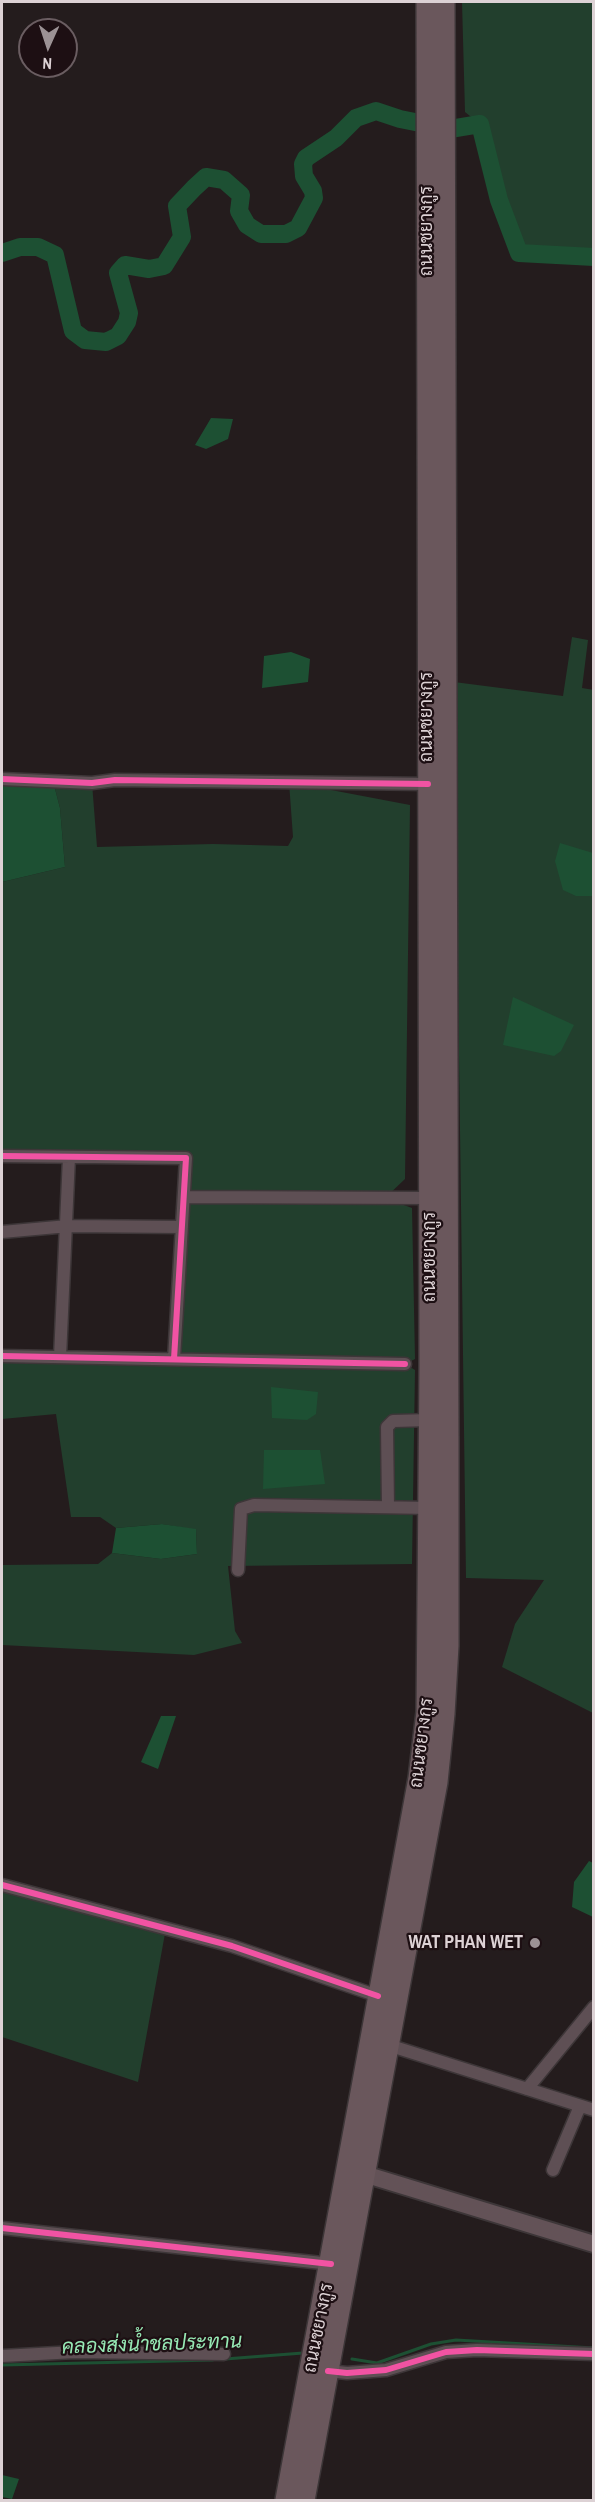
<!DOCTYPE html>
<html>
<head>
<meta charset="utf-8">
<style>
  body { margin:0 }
  #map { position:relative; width:595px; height:2502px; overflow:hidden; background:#241c1d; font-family:"Archivo Narrow",sans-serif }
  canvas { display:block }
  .frame { position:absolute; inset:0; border:3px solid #ddd2d5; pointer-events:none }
  .north { position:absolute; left:18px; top:18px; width:60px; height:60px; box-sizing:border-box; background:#1d0f13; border:2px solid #6a5d61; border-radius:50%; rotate:183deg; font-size:16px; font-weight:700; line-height:24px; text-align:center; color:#ddd2d5 }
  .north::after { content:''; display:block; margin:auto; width:21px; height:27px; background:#9c9295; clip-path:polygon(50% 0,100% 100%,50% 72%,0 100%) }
</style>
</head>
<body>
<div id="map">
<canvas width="595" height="2502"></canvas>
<div class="frame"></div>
<div class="north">N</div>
</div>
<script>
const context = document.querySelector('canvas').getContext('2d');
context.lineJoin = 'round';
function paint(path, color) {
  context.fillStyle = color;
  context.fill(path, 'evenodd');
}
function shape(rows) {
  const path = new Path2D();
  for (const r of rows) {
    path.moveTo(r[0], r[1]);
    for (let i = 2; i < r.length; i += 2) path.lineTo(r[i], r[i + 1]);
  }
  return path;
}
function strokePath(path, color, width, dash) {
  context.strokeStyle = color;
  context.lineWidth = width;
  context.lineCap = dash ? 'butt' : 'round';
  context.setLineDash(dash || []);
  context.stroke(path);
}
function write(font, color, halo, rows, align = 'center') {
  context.font = font + ' "Archivo Narrow",Sarabun,sans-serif';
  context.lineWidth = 4.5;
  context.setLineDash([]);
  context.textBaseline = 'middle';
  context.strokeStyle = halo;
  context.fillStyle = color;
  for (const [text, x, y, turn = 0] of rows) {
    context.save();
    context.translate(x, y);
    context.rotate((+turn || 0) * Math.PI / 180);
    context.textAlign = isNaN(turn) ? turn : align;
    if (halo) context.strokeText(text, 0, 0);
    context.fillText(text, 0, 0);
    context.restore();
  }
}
const green = shape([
  [462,2,593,2,593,257,519,253,499,200,480,124,465,112],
  [572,637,588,640,582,688,594,690,593,1713,502,1667,515,1624,544,1580,466,1578,454,682,563,696],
  [53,781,92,783,97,847,213,844,288,846,293,837,289,782,410,805,405,1179,385,1198,412,1208,415,1359,405,1364,415,1370,412,1564,228,1566,235,1631,242,1643,194,1655,2,1645,2,1565,98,1564,112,1553,161,1559,197,1554,196,1530,162,1524,116,1528,100,1517,71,1517,56,1414,2,1419,2,1356,174,1359,186,1158,2,1156,2,882,65,867,60,808],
  [2,1885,166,1928,138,2082,2,2037]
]);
const water = shape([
  [211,418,233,419,228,439,206,449,195,445],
  [291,652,310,659,308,682,262,688,264,656],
  [2,779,53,781,60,808,65,867,2,882],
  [560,843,593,853,593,896,576,896,563,890,555,861],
  [513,997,574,1025,561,1051,554,1056,503,1045],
  [271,1387,318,1392,316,1414,307,1420,272,1418],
  [264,1450,320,1450,325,1484,263,1489],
  [162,1524,196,1529,197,1554,161,1559,112,1553,116,1528],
  [161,1716,176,1716,158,1769,141,1762],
  [589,1861,593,1863,593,1917,572,1907,574,1882],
  [2,2475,19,2479,12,2499,2,2497]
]);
const stream = shape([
  [225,2359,303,2353],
  [352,2359,377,2363,431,2344,456,2340,594,2348],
  [2,2365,213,2360]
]);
const river = shape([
  [2,253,20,247,38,247,55,255,73,331,85,340,106,342,118,336,127,322,129,313,118,273,125,265,149,269,164,266,182,237,177,206,194,188,206,177,224,180,241,195,239,211,247,225,261,234,286,234,298,228,314,198,313,191,304,176,303,164,306,158,336,138,356,118,376,111,400,119,450,129,480,124,499,200,519,253,594,257]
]);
const street = shape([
  [2,779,92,783,115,780,428,784],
  [2,1156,186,1158,174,1359],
  [184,1197,429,1198],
  [2,1232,68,1226,182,1227],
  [2,1356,405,1364],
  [60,1357,69,1157],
  [388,1507,387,1427,393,1421,430,1420],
  [238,1570,241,1509,254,1505,430,1508],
  [2,1885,232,1946,378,1996],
  [388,2045,594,2110],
  [527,2089,594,2007],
  [553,2170,580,2106],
  [2,2228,331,2264],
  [2,2356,75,2352,224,2354],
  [328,2371,347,2373,386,2370,446,2352,477,2350,594,2354]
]);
const secondary = shape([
  [364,2174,594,2244]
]);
const highway = shape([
  [286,2500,419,1778,427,1712,430,1365,427,2],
  [304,2500,437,1782,444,1714,448,1646,448,1436,444,2]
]);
const cycleway = shape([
  [2,779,92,783,115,780,428,784],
  [2,1156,186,1158,174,1359],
  [2,1356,405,1364],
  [2,1885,232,1946,378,1996],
  [2,2228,331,2264],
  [328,2371,347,2373,386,2370,446,2352,477,2350,594,2354]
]);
const markers = [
  [535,1943,6,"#9c9295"]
];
const streetNames = [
  ["ถนนชยางกูร",427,231,-90],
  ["ถนนชยางกูร",427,717,-90],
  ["ถนนชยางกูร",430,1257,-90],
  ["ถนนชยางกูร",422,1743,-83],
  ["ถนนชยางกูร",319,2328,-79]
];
const poiNames = [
  ["WAT PHAN WET",523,1943]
];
const waterNames = [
  ["คลองส่งน้ำชลประทาน",152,2345,-2]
];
paint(green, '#223f2d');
paint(water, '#1d5033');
strokePath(stream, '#1d5033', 3);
strokePath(river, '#1d5033', 18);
strokePath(street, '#3d3638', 15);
strokePath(secondary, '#3d3638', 20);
strokePath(highway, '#3d3638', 24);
strokePath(street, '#5e4f54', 12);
strokePath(secondary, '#635257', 16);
strokePath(highway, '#6a575c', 21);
strokePath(cycleway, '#f153a3', 6);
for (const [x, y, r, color] of markers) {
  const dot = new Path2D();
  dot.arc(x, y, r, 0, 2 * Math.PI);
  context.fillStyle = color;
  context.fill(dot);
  strokePath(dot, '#1d0f13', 2);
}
write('18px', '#ddd2d5', '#1d0f13', streetNames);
write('bold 18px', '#ddd2d5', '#1d0f13', poiNames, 'right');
write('italic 20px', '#97eab5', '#1d0f13', waterNames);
</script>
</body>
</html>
